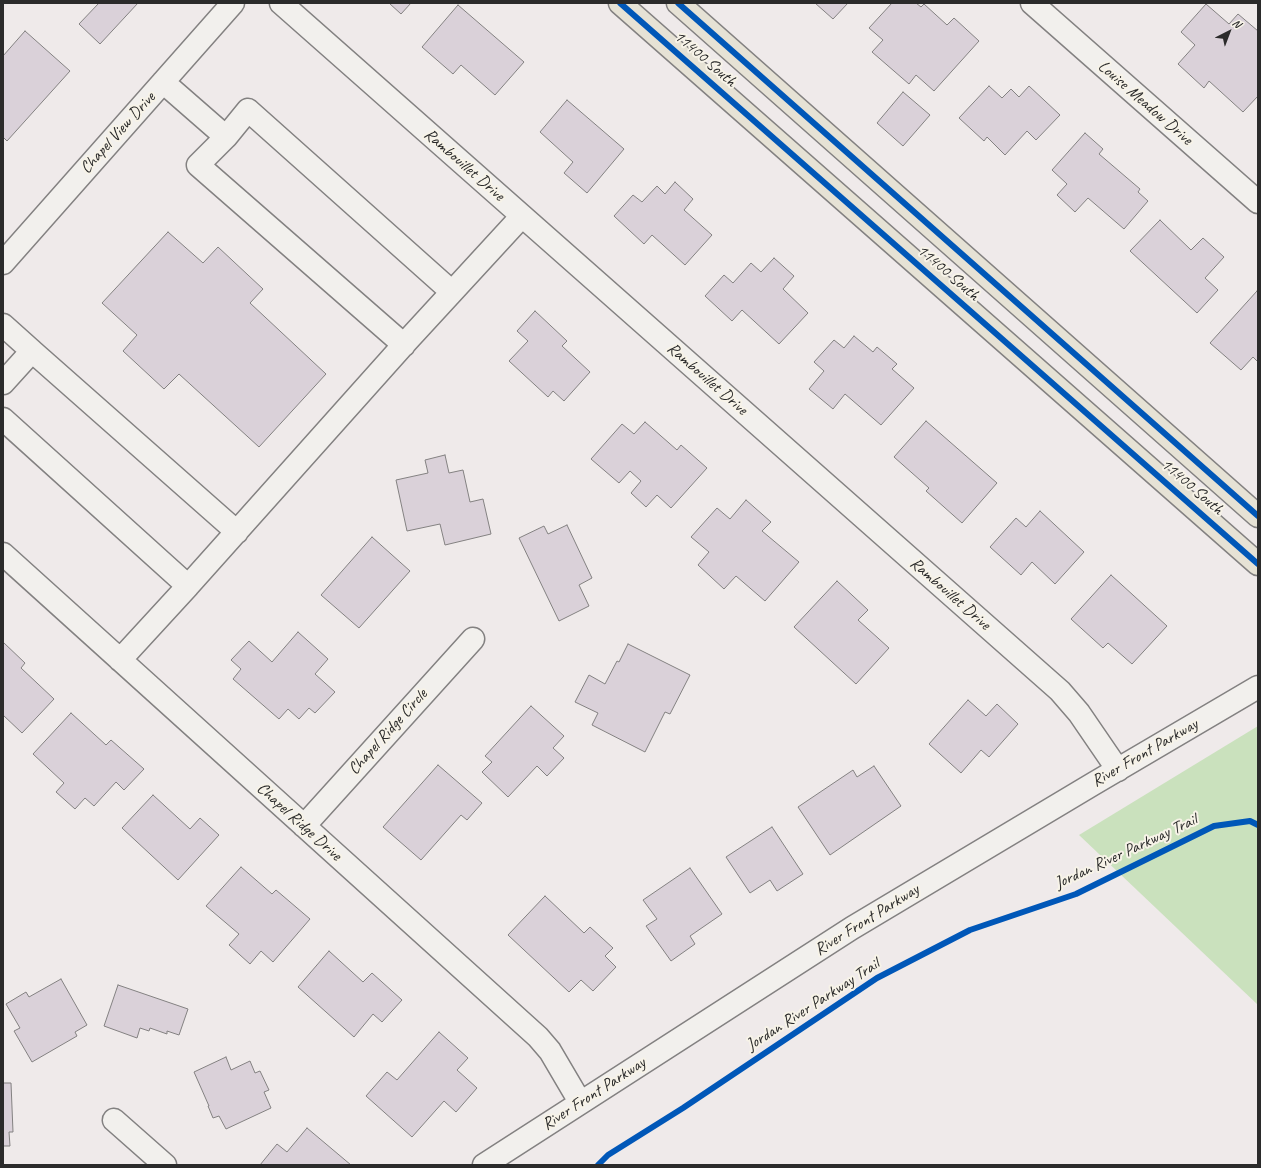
<!DOCTYPE html>
<html>
<head>
<meta charset="utf-8">
<style>
  body { margin:0 }
  #map { position:relative; width:1261px; height:1168px; overflow:hidden; background:#efeaea; font-family:Caveat,sans-serif }
  canvas { display:block }
  .frame { position:absolute; inset:0; border:4px solid #2b2b2b; pointer-events:none }
  .north { position:absolute; left:1209px; top:12px; width:40px; height:40px; -webkit-text-stroke:3px #f7f3e8; paint-order:stroke; rotate:42deg; font-size:11px; font-weight:700; line-height:16px; text-align:center; color:#2b2b2b }
  .north::after { content:''; display:block; margin:auto; width:14px; height:18px; background:#2b2b2b; clip-path:polygon(50% 0,100% 100%,50% 72%,0 100%) }
</style>
</head>
<body>
<div id="map">
<canvas width="1261" height="1168"></canvas>
<div class="frame"></div>
<div class="north">N</div>
</div>
<script>
const context = document.querySelector('canvas').getContext('2d');
context.lineJoin = 'round';
function paint(path, color) {
  context.fillStyle = color;
  context.fill(path, 'evenodd');
}
function shape(rows) {
  const path = new Path2D();
  for (const r of rows) {
    path.moveTo(r[0], r[1]);
    for (let i = 2; i < r.length; i += 2) path.lineTo(r[i], r[i + 1]);
  }
  return path;
}
function strokePath(path, color, width, dash) {
  context.strokeStyle = color;
  context.lineWidth = width;
  context.lineCap = dash ? 'butt' : 'round';
  context.setLineDash(dash || []);
  context.stroke(path);
}
function write(font, color, halo, rows, align = 'center') {
  context.font = font + ' Caveat,sans-serif';
  context.lineWidth = 4;
  context.setLineDash([]);
  context.textBaseline = 'middle';
  context.strokeStyle = halo;
  context.fillStyle = color;
  for (const [text, x, y, turn = 0] of rows) {
    context.save();
    context.translate(x, y);
    context.rotate((+turn || 0) * Math.PI / 180);
    context.textAlign = isNaN(turn) ? turn : align;
    if (halo) context.strokeText(text, 0, 0);
    context.fillText(text, 0, 0);
    context.restore();
  }
}
const green = shape([
  [1258,726,1258,1005,1079,835]
]);
const building = shape([
  [99,3,138,3,100,44,79,24,99,3],
  [389,3,411,3,401,14,389,3],
  [815,3,848,3,833,19,815,3],
  [892,3,916,3,921,7,924,4,947,25,954,18,979,41,934,91,916,75,909,84,872,52,883,40,869,28,892,3],
  [1206,4,1229,24,1238,14,1258,31,1258,96,1243,112,1209,81,1204,88,1178,64,1195,45,1181,32,1206,4],
  [458,5,524,62,495,95,461,65,453,74,422,47,458,5],
  [25,31,70,71,7,141,3,137,3,56,25,31],
  [989,86,1002,98,1011,89,1019,97,1029,86,1060,115,1036,140,1027,131,1005,155,987,137,984,141,959,118,989,86],
  [903,92,930,115,903,146,877,123,903,92],
  [567,100,624,149,587,193,564,173,573,162,540,132,567,100],
  [1085,133,1103,149,1099,154,1140,189,1138,192,1148,201,1124,229,1088,198,1075,212,1057,195,1067,184,1052,170,1085,133],
  [675,182,693,199,684,210,712,235,685,265,652,235,644,244,614,216,633,195,642,202,657,186,665,194,675,182],
  [1160,220,1191,250,1203,238,1224,257,1205,278,1218,290,1197,313,1130,251,1160,220],
  [168,232,203,263,218,247,263,289,250,303,326,374,259,447,179,374,164,389,123,351,137,335,102,303,168,232],
  [774,258,794,276,783,289,808,313,779,344,742,310,732,321,705,296,724,275,733,283,751,263,761,272,774,258],
  [1257,291,1258,292,1258,362,1253,357,1241,370,1210,343,1257,291],
  [535,311,567,341,562,346,590,372,564,401,553,391,548,397,509,361,528,341,517,331,535,311],
  [854,336,873,352,877,347,897,364,892,369,914,388,881,425,845,394,833,409,809,389,824,371,814,362,834,340,844,348,854,336],
  [926,421,997,483,962,523,926,491,929,488,894,457,926,421],
  [645,422,677,450,681,445,707,468,671,508,657,495,646,507,631,493,641,481,630,471,619,483,591,459,622,424,634,434,645,422],
  [445,455,449,473,463,470,470,502,483,499,491,534,445,545,440,524,407,531,396,480,428,473,425,460,445,455],
  [746,500,771,522,762,531,799,562,765,601,736,576,724,589,698,565,709,552,691,537,717,508,730,519,746,500],
  [1040,511,1084,552,1055,584,1032,562,1021,575,990,547,1016,518,1026,527,1040,511],
  [567,525,592,578,579,585,589,606,559,621,519,538,544,526,548,534,567,525],
  [372,537,410,571,359,628,321,595,372,537],
  [1111,575,1167,626,1132,664,1108,643,1103,648,1071,619,1111,575],
  [837,581,868,610,858,620,889,648,856,684,794,627,837,581],
  [298,632,328,659,315,674,335,692,315,713,309,708,299,719,288,709,279,719,233,679,241,669,231,660,249,641,272,662,298,632],
  [3,642,25,663,21,668,54,699,22,733,3,715,3,642],
  [628,644,690,675,670,714,665,712,645,752,592,725,598,713,575,702,589,675,605,684,617,661,619,662,628,644],
  [968,700,986,716,997,704,1018,724,989,757,981,750,961,773,929,744,968,700],
  [531,706,564,736,553,748,564,758,547,776,537,766,508,797,482,772,492,762,485,756,531,706],
  [71,713,106,745,111,740,144,769,124,790,116,782,94,806,85,798,75,809,56,792,64,783,33,754,71,713],
  [438,765,482,803,467,820,461,815,421,860,383,827,438,765],
  [874,766,901,806,830,855,798,807,853,770,857,777,874,766],
  [153,795,190,829,200,818,219,835,178,880,122,828,153,795],
  [772,827,803,874,777,891,770,880,750,893,726,857,772,827],
  [241,867,272,894,276,890,310,919,273,962,261,951,250,964,229,945,239,934,206,906,241,867],
  [690,868,722,914,690,936,695,944,671,961,646,926,657,919,643,900,690,868],
  [545,896,584,933,590,927,613,948,605,956,616,967,593,991,581,980,569,992,508,935,545,896],
  [329,951,363,982,372,973,402,1000,382,1022,373,1014,354,1037,298,987,329,951],
  [61,979,87,1025,75,1032,77,1036,32,1062,14,1031,20,1028,6,1004,26,992,29,997,61,979],
  [118,985,188,1009,179,1035,167,1031,167,1034,150,1028,149,1031,140,1028,137,1038,104,1026,118,985],
  [439,1032,468,1058,457,1070,477,1088,456,1112,444,1101,412,1137,366,1096,387,1072,397,1080,439,1032],
  [226,1057,231,1070,250,1061,255,1073,260,1071,269,1090,264,1092,271,1108,226,1129,219,1116,213,1118,208,1106,209,1106,194,1072,226,1057],
  [3,1083,11,1083,13,1132,9,1132,10,1146,3,1146,3,1083],
  [307,1128,351,1165,260,1165,277,1144,287,1152,307,1128]
]);
const minor = shape([
  [281,3,1060,691,1079,713,1118,770],
  [1032,3,1258,202],
  [163,82,226,137,198,165,404,345],
  [226,137,248,110,452,292],
  [3,263,233,3],
  [3,325,32,351,3,383],
  [32,351,237,532],
  [3,419,188,586,120,660],
  [3,554,538,1037,550,1051,580,1102],
  [188,586,407,341,522,216],
  [304,826,473,639],
  [114,1120,165,1165],
  [484,1165,852,928,1093,784,1258,687]
]);
const major = shape([
  [620,3,1258,564],
  [678,3,1258,516]
]);
const cycleway = shape([
  [620,3,1258,564],
  [678,3,1258,516],
  [598,1165,608,1155,683,1108,877,978,970,930,1076,894,1214,826,1250,821,1258,825]
]);
const streetNames = [
  ["11400 South",705,59,41],
  ["Louise Meadow Drive",1145,103,41],
  ["Chapel View Drive",118,133,-48],
  ["Rambouillet Drive",464,165,41],
  ["11400 South",948,273,41],
  ["Rambouillet Drive",707,379,41],
  ["11400 South",1192,487,41],
  ["Rambouillet Drive",950,594,41],
  ["Chapel Ridge Circle",388,732,-48],
  ["River Front Parkway",1145,753,-30],
  ["Chapel Ridge Drive",299,822,42],
  ["Jordan River Parkway Trail",1126,852,-25],
  ["River Front Parkway",867,920,-32],
  ["Jordan River Parkway Trail",813,1005,-33],
  ["River Front Parkway",594,1094,-33]
];
paint(green, '#cae1bd');
paint(building, '#dad1d9');
strokePath(building, '#838181', 1);
strokePath(minor, '#838181', 25);
strokePath(major, '#838181', 25);
strokePath(minor, '#f2f0ed', 22);
strokePath(major, '#e6e2d5', 22);
strokePath(cycleway, '#0057b8', 6);
write('17px', '#2b2b2b', '#f7f3e8', streetNames);
</script>
</body>
</html>
